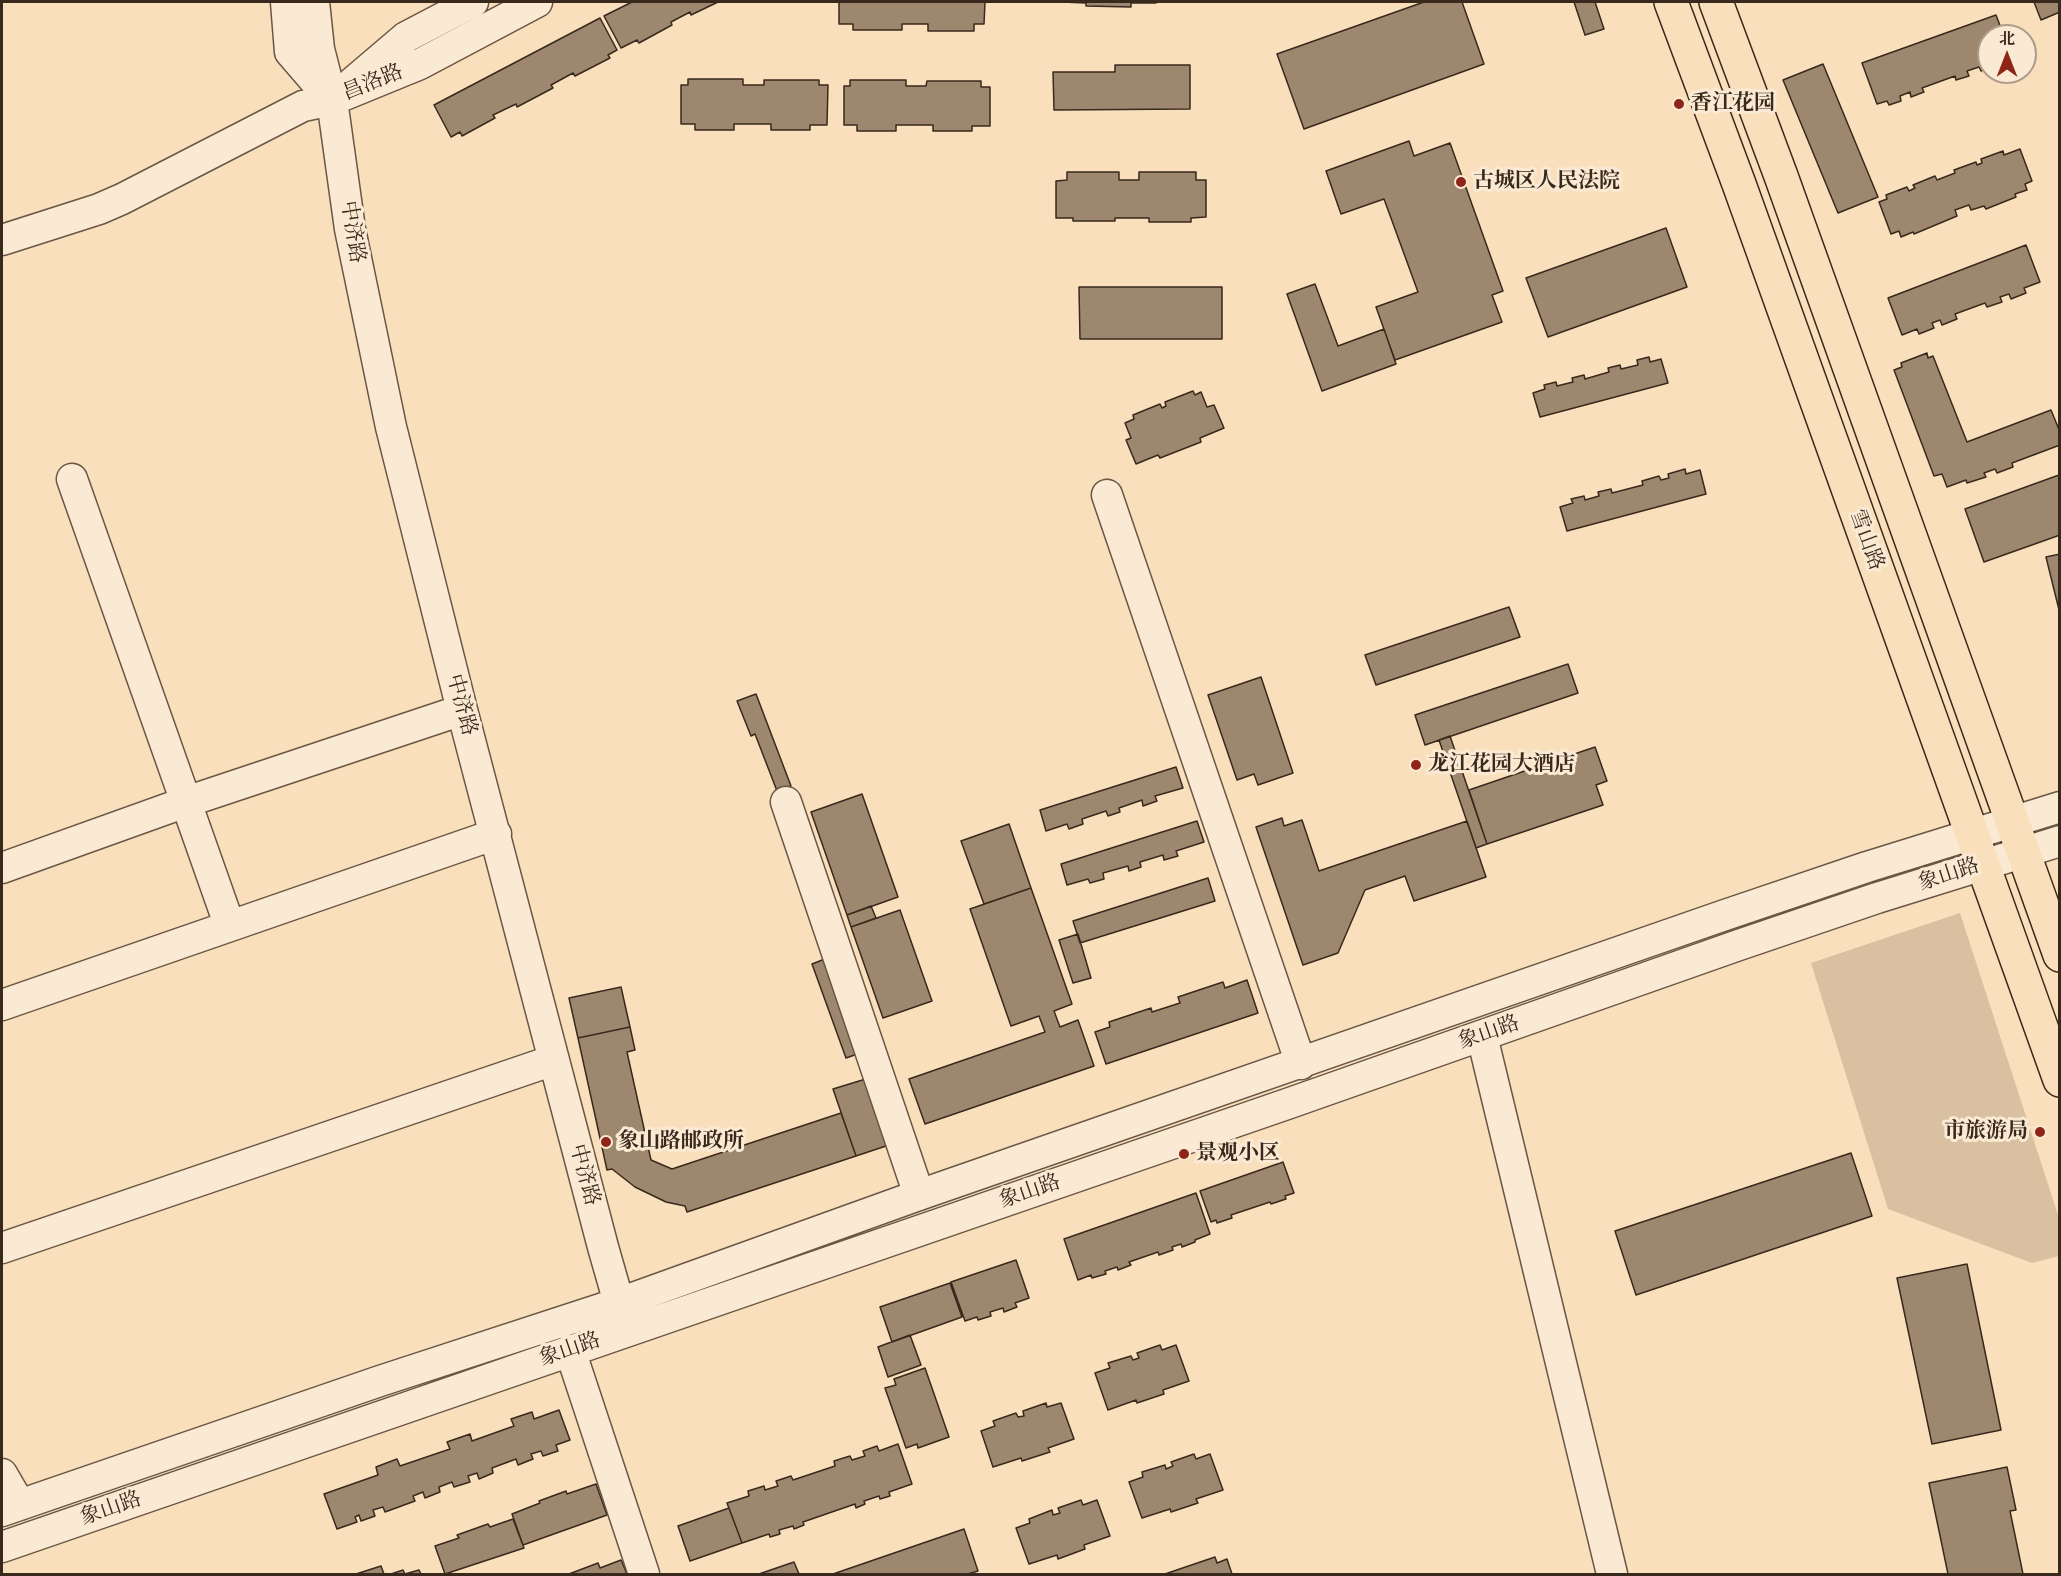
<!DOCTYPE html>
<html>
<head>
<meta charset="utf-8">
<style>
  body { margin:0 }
  #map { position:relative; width:2061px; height:1576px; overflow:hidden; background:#f9dfbc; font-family:"Gentium Book Plus","Noto Serif SC",serif }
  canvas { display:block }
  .frame { position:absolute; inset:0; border:3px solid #39291c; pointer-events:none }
  .north { position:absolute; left:1977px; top:24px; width:60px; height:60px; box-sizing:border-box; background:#fbead3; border:2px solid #ad9d8a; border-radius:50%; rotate:0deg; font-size:16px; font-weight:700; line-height:24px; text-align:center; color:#39291c }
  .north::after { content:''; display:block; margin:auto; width:21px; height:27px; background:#8f2418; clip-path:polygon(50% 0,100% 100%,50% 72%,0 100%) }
</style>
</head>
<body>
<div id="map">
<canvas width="2061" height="1576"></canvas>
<div class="frame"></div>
<div class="north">北</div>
</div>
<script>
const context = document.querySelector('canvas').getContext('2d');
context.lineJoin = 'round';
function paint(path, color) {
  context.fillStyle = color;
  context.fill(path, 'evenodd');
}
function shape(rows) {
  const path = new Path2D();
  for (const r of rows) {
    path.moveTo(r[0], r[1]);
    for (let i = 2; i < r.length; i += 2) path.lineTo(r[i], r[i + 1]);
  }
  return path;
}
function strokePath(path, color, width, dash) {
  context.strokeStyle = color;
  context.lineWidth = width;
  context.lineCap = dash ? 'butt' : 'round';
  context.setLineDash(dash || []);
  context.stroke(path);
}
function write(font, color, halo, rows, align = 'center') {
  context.font = font + ' "Gentium Book Plus","Noto Serif SC",serif';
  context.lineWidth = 6;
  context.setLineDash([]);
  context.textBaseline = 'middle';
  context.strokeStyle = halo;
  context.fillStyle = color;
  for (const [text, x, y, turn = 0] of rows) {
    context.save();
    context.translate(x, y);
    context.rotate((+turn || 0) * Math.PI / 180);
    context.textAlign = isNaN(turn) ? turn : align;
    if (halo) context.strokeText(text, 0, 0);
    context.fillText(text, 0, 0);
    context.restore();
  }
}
const green = shape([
  [1960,913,2059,1218,2059,1256,2032,1263,1888,1209,1811,963]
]);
const building = shape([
  [632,2,718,2,691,15,690,12,671,22,672,25,639,43,637,40,621,48,604,16,632,2],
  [839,2,985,2,984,24,974,24,974,31,928,31,928,24,902,24,902,30,853,30,853,24,839,24,839,2],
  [1062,2,1156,2,1156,3,1131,3,1131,7,1086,6,1086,3,1062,2],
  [1424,2,1462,2,1484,64,1304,129,1277,54,1424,2],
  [1574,2,1595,2,1604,29,1585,35,1574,2],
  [2034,2,2060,2,2060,12,2041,20,2034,2],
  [1996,15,2004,36,1989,36,1989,68,1981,71,1979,67,1967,71,1969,76,1956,80,1955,76,1922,88,1924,92,1911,97,1910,92,1900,96,1901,101,1889,105,1887,101,1877,104,1862,63,1996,15],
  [600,18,617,50,608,55,610,58,575,76,573,73,551,85,553,88,517,107,516,104,493,115,495,118,462,136,460,132,451,137,434,105,600,18],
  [1823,64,1878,197,1838,213,1783,80,1823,64],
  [1115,65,1190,65,1190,109,1054,110,1053,72,1115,72,1115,65],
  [688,79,743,79,743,85,764,85,764,80,819,80,819,85,828,85,827,125,810,125,810,130,771,130,771,124,734,124,734,130,695,130,695,124,681,124,681,85,688,85,688,79],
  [850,80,906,80,906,86,926,86,927,81,981,81,981,87,990,87,990,126,972,126,972,131,933,131,933,125,896,125,896,131,857,131,857,125,844,125,844,86,850,86,850,80],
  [1409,141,1414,156,1450,143,1503,291,1492,295,1502,322,1395,360,1376,307,1418,292,1384,199,1341,214,1326,171,1409,141],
  [2020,149,2032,181,2025,184,2027,190,2015,194,2016,197,1986,209,1984,206,1971,210,1969,205,1955,210,1957,216,1914,234,1913,232,1901,237,1899,231,1891,234,1879,202,1887,199,1886,195,1907,187,1909,191,1915,188,1913,185,1935,176,1937,180,1955,173,1954,170,1976,162,1977,165,1982,163,1981,159,2003,151,2004,155,2020,149],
  [1067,172,1119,172,1119,180,1139,180,1139,172,1196,172,1196,180,1206,180,1206,217,1191,218,1191,222,1149,222,1149,218,1115,218,1115,221,1073,221,1073,218,1056,218,1056,181,1067,180,1067,172],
  [1666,228,1687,287,1548,337,1526,278,1666,228],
  [2026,245,2040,282,2024,288,2026,293,2011,299,2009,294,2000,297,2002,302,1987,307,1985,303,1955,314,1957,319,1942,325,1940,320,1932,323,1934,328,1919,334,1917,329,1902,335,1888,298,2026,245],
  [1315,284,1338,346,1384,329,1396,364,1322,391,1287,294,1315,284],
  [1079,287,1222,287,1222,339,1080,339,1079,287],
  [1927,353,1928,358,1933,356,1967,442,2051,410,2060,432,2060,445,2012,463,2013,467,1997,473,1995,469,1984,473,1986,477,1967,483,1966,480,1947,487,1942,474,1934,476,1894,370,1902,367,1901,363,1927,353],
  [1649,357,1650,362,1661,359,1668,383,1540,417,1533,393,1545,389,1544,385,1556,382,1557,386,1573,382,1572,378,1584,375,1585,379,1609,372,1608,368,1620,365,1621,369,1638,365,1637,360,1649,357],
  [1193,391,1195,395,1201,392,1207,407,1214,405,1224,428,1200,438,1201,442,1160,458,1158,455,1136,464,1126,440,1131,438,1125,423,1134,419,1133,415,1160,404,1162,408,1166,406,1165,402,1193,391],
  [1685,469,1686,474,1700,470,1706,494,1567,531,1560,507,1573,503,1571,499,1584,496,1585,500,1599,496,1598,492,1611,489,1612,493,1643,485,1642,481,1659,476,1661,480,1669,478,1668,474,1685,469],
  [2059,475,2060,535,1984,562,1965,509,2059,475],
  [2060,554,2060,614,2046,557,2060,554],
  [1509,607,1520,637,1376,685,1365,655,1509,607],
  [1568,664,1578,693,1425,745,1415,715,1568,664],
  [1261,677,1293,773,1258,785,1254,774,1237,780,1208,695,1261,677],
  [756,694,791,786,777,791,755,734,751,736,737,701,756,694],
  [1450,736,1487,844,1476,848,1439,740,1450,736],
  [1595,747,1607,781,1596,785,1603,805,1487,844,1469,790,1595,747],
  [1176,767,1183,788,1155,796,1157,801,1143,806,1142,800,1119,808,1120,812,1108,816,1106,811,1082,819,1083,824,1069,829,1067,824,1046,831,1040,810,1176,767],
  [862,794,898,897,847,915,811,812,862,794],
  [1282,818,1284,826,1302,820,1319,871,1467,821,1486,877,1414,901,1405,876,1365,890,1338,953,1303,965,1256,827,1282,818],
  [1197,821,1204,842,1176,851,1178,856,1164,860,1163,855,1140,862,1141,867,1129,871,1128,866,1103,873,1104,879,1090,883,1088,879,1067,885,1061,864,1197,821],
  [1009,824,1031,888,984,904,961,841,1009,824],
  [1208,878,1215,901,1080,943,1073,921,1208,878],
  [1031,888,1072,1004,1054,1011,1060,1027,1078,1020,1094,1066,925,1124,909,1079,1045,1032,1039,1016,1011,1026,970,909,1031,888],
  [871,906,876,918,851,927,847,915,871,906],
  [900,910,932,1001,883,1018,851,927,900,910],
  [1078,934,1091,978,1073,983,1059,940,1078,934],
  [835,955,869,1050,846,1058,812,964,835,955],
  [1247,980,1258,1013,1106,1064,1095,1032,1110,1027,1109,1022,1151,1008,1152,1012,1180,1003,1178,997,1223,982,1225,988,1247,980],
  [621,987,630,1027,578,1038,569,998,621,987],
  [630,1027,635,1050,627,1052,651,1160,672,1169,841,1113,856,1156,687,1212,685,1206,666,1202,635,1187,612,1169,607,1170,578,1038,630,1027],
  [869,1078,892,1144,856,1156,833,1089,869,1078],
  [1851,1153,1872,1216,1636,1295,1615,1231,1851,1153],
  [1283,1162,1294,1193,1285,1196,1286,1199,1271,1204,1270,1202,1231,1215,1232,1218,1217,1223,1216,1220,1211,1222,1200,1191,1283,1162],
  [1196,1193,1210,1234,1195,1240,1195,1242,1182,1247,1181,1244,1172,1247,1173,1250,1159,1255,1158,1252,1129,1262,1131,1265,1118,1270,1117,1267,1105,1271,1106,1274,1092,1278,1091,1275,1078,1280,1064,1239,1196,1193],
  [1016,1260,1029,1298,1015,1303,1017,1307,1004,1312,1003,1308,990,1312,991,1316,978,1320,977,1317,965,1321,951,1282,1016,1260],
  [1967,1264,2001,1430,1932,1444,1897,1278,1967,1264],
  [950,1283,962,1317,892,1342,880,1307,950,1283],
  [910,1335,921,1365,888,1377,878,1347,910,1335],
  [1160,1345,1162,1350,1176,1345,1189,1381,1163,1390,1164,1394,1137,1403,1136,1400,1108,1410,1095,1373,1110,1368,1108,1363,1131,1356,1133,1360,1139,1358,1137,1353,1160,1345],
  [925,1368,949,1437,918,1448,917,1444,906,1448,885,1388,896,1385,894,1379,925,1368],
  [1046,1403,1047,1407,1061,1403,1074,1439,1048,1448,1050,1452,1022,1461,1021,1458,993,1467,981,1431,995,1426,993,1421,1016,1413,1018,1417,1024,1416,1023,1411,1046,1403],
  [559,1410,570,1440,556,1445,558,1451,543,1456,541,1451,531,1454,533,1459,518,1465,516,1459,492,1468,493,1473,479,1479,477,1473,468,1476,470,1482,454,1487,452,1482,439,1487,440,1492,425,1498,423,1492,413,1496,415,1501,385,1512,383,1507,373,1510,375,1516,361,1521,359,1515,355,1517,357,1522,337,1529,324,1494,378,1475,376,1467,397,1459,400,1466,450,1449,447,1442,470,1434,472,1441,514,1426,511,1419,532,1412,534,1419,559,1410],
  [898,1444,912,1484,889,1492,890,1496,880,1499,879,1496,864,1501,865,1504,856,1508,855,1504,803,1522,804,1525,794,1529,793,1526,779,1530,780,1534,770,1537,769,1534,742,1543,727,1503,749,1496,748,1491,764,1486,765,1490,778,1486,776,1481,791,1476,793,1480,835,1466,834,1461,850,1456,852,1460,865,1456,863,1451,877,1446,879,1451,898,1444],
  [1194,1454,1196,1459,1210,1454,1223,1490,1196,1499,1198,1503,1171,1512,1170,1509,1142,1518,1129,1482,1143,1477,1142,1472,1165,1465,1166,1469,1173,1466,1171,1462,1194,1454],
  [2007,1467,2016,1510,2010,1511,2023,1574,1948,1574,1929,1483,2007,1467],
  [596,1484,607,1515,523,1545,512,1514,540,1503,539,1501,566,1491,567,1494,596,1484],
  [1081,1500,1083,1505,1097,1500,1110,1536,1084,1545,1085,1549,1058,1559,1057,1555,1029,1564,1016,1528,1030,1523,1029,1519,1052,1510,1053,1515,1060,1513,1058,1508,1081,1500],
  [729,1508,742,1543,690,1561,678,1526,729,1508],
  [513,1519,524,1548,445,1574,435,1546,459,1538,457,1535,488,1524,490,1527,513,1519],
  [964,1529,978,1571,968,1574,833,1574,964,1529],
  [1215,1557,1217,1563,1227,1559,1232,1574,1165,1574,1215,1557],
  [621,1560,627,1574,569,1574,598,1563,600,1568,621,1560],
  [794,1562,799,1574,759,1574,794,1562],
  [381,1566,384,1574,356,1574,381,1566],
  [403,1570,405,1574,419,1570,421,1574,391,1574,403,1570]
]);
const minor = shape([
  [286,2,290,52,328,96],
  [314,2,319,49,332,100,350,229,391,427,462,710,603,1247,619,1303],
  [352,83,406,37,473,2],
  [2,240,99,209,122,199,303,106,332,100,420,64,537,2],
  [72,479,229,924],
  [1107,495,1301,1064],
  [786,802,919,1195],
  [2,868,186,802,462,710],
  [2,1005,496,834],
  [1482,1036,1612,1574],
  [2,1248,554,1060],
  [570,1350,644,1574],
  [2,1474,20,1505],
  [2,1511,380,1381,619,1303,919,1195,1725,915,1867,867,2060,807],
  [2,1547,1287,1104,1736,946,1877,898,2060,841]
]);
const major = shape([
  [1671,2,1739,184,2060,1080],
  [1716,2,1781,176,2060,955]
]);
const markers = [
  [1679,104,6,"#8f2418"],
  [1461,182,6,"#8f2418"],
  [1416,765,6,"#8f2418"],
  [2040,1132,6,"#8f2418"],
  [606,1142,6,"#8f2418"],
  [1184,1154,6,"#8f2418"]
];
const streetNames = [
  ["昌洛路",373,83,-22],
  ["中济路",352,232,81],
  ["雪山路",1866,540,70],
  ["中济路",461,705,75],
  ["象山路",1949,875,-18],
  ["象山路",1489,1033,-19],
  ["中济路",584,1175,75],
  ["象山路",1030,1192,-19],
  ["象山路",570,1350,-19],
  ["象山路",111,1509,-19]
];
const poiNames = [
  ["香江花园",1691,104],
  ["古城区人民法院",1473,182],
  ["龙江花园大酒店",1428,765],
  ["市旅游局",2028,1132,"right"],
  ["象山路邮政所",618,1142],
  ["景观小区",1196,1154]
];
paint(green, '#d8c0a1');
paint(building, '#9d886f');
strokePath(building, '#39291c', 1.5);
strokePath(minor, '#695644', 33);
strokePath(major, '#39291c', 36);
strokePath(minor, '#fbead3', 30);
strokePath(major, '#f9dfbc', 33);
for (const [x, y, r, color] of markers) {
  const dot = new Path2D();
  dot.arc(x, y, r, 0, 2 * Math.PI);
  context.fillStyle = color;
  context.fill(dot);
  strokePath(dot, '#fbead3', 2);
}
write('21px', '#39291c', '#fbead3', streetNames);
write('bold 21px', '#39291c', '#fbead3', poiNames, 'left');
</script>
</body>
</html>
